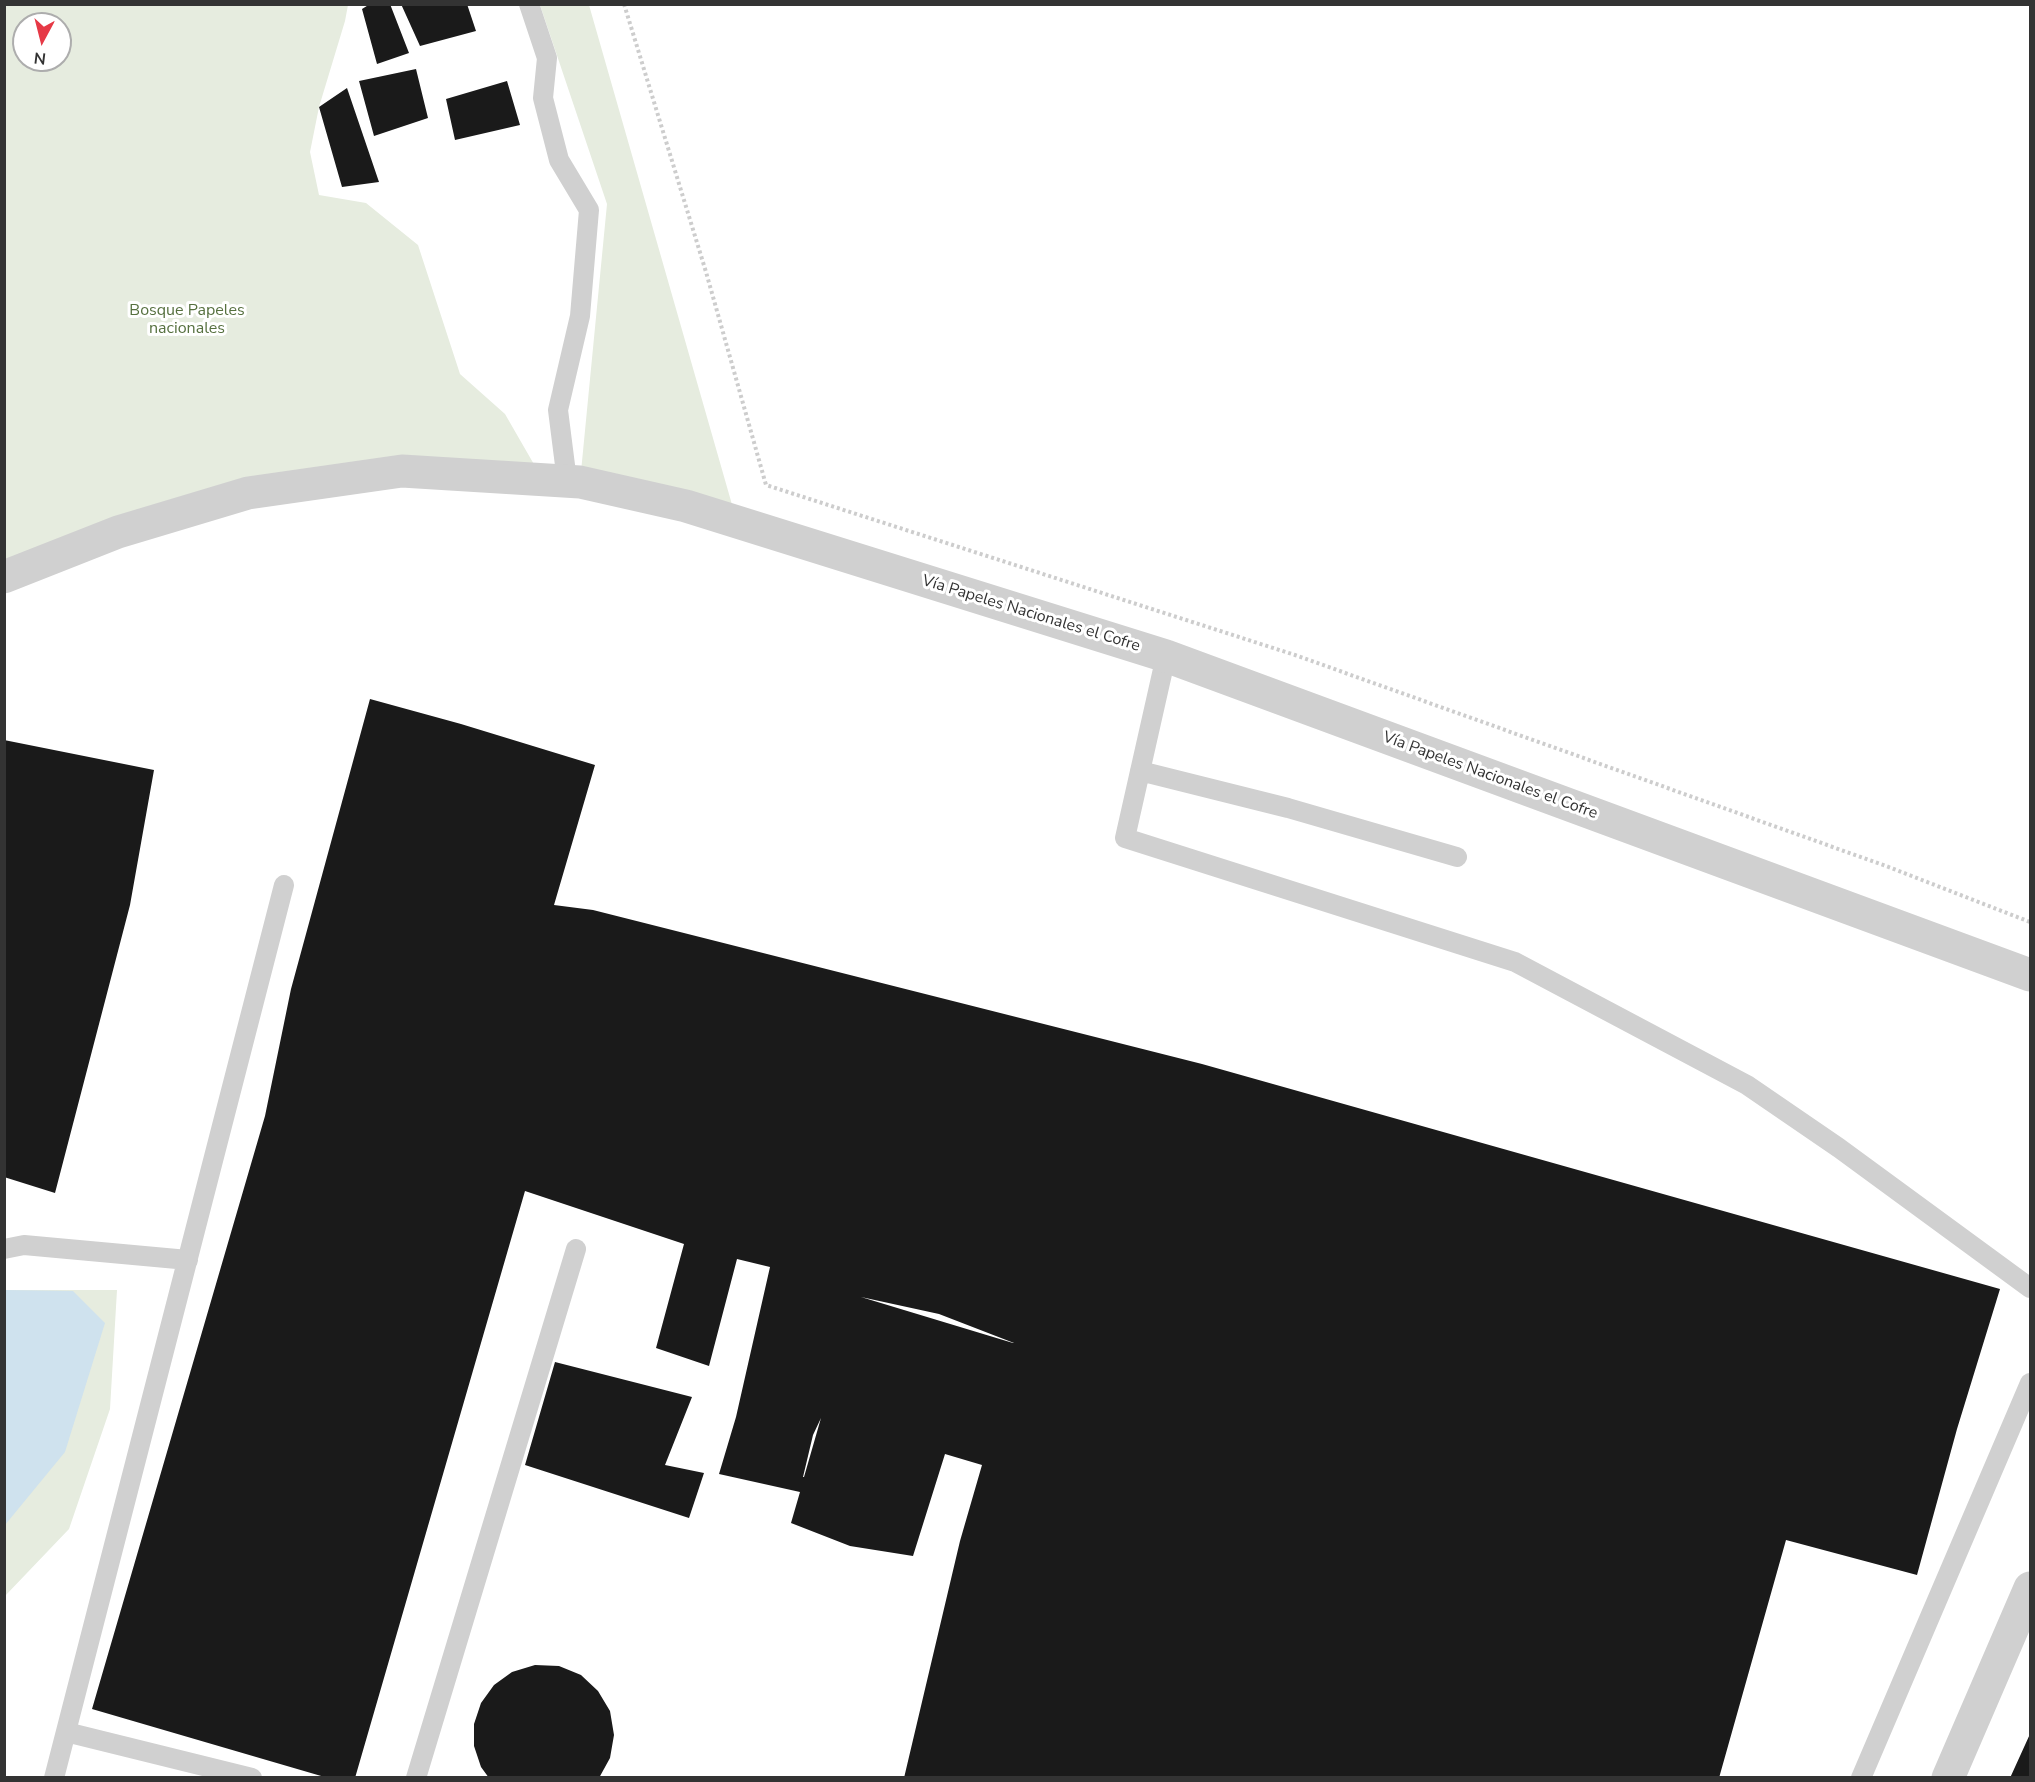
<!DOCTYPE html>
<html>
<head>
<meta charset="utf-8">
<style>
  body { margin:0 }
  #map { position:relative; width:2035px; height:1782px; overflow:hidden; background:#fff; font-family:"Nunito Sans",sans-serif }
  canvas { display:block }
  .frame { position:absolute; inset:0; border:6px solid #333; pointer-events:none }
  .north { position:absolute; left:12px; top:12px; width:60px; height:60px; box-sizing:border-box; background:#fff; border:2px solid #adadad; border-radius:50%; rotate:187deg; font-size:16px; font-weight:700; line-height:24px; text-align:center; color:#333 }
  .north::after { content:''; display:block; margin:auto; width:21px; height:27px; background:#e63946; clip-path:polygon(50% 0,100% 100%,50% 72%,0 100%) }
</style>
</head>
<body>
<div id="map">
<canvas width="2035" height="1782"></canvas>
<div class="frame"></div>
<div class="north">N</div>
</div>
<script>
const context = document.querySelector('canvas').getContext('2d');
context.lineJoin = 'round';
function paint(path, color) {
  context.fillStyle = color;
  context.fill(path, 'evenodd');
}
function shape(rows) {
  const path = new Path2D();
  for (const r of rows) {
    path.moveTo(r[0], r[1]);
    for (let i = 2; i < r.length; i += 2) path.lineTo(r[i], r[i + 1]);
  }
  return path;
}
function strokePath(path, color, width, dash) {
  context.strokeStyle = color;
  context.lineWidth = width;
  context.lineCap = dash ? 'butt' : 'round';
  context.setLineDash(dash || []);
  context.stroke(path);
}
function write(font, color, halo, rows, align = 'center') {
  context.font = font + ' "Nunito Sans",sans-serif';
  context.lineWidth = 6;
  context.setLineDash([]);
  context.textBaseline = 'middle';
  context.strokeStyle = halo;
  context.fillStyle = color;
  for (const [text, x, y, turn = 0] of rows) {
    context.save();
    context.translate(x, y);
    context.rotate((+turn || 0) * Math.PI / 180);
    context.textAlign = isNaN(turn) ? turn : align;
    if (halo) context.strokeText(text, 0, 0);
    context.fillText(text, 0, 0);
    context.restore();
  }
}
const green = shape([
  [5,5,348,5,345,21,319,107,310,152,319,195,366,203,418,245,460,374,505,414,543,480,248,493,5,577],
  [24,24,60,24,60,60,24,60],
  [540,5,589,5,737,522,580,482,607,204],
  [5,1290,117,1290,110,1409,69,1529,5,1596]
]);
const water = shape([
  [5,1290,73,1291,105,1323,65,1452,5,1525]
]);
const building = shape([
  [370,4,390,4,409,53,377,64,362,9],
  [401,4,467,4,476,31,420,46],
  [416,69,428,118,374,136,359,81],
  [507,81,520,125,455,140,446,99],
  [347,88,379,182,342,187,319,107],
  [370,699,461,724,595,765,554,905,593,910,1202,1064,2000,1289,1957,1429,1917,1575,1786,1540,1719,1778,904,1778,960,1541,982,1465,945,1454,913,1556,850,1546,791,1523,800,1492,719,1474,736,1417,770,1267,737,1259,709,1366,656,1348,684,1244,525,1191,355,1778,328,1778,92,1709,265,1116,291,989],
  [861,1297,939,1314,1014,1343,1013,1343],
  [821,1418,804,1477,803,1477,813,1435],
  [4,740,154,770,130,905,55,1193,4,1177],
  [555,1362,692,1397,665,1465,704,1473,689,1518,525,1465],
  [535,1665,559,1666,581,1675,598,1691,610,1711,614,1735,610,1758,599,1778,489,1778,481,1767,474,1746,474,1724,481,1703,494,1685,512,1672],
  [2030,1734,2030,1778,2010,1778]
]);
const path = shape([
  [624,4,706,272,766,485,1295,655,1886,866,2030,922]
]);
const service = shape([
  [529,4,547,58,543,98,559,160,589,210,580,316,558,410,567,481],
  [1166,656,1125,838,1515,962,1747,1085,1839,1148,2030,1288],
  [1140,771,1288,808,1457,857],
  [4,1249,24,1245,188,1260],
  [66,1732,252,1778],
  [54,1778,284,885],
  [416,1778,576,1249],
  [1861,1778,2030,1383]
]);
const minor = shape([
  [4,577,118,532,248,493,402,471,580,482,686,506,1166,656,2030,975],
  [1948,1778,2030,1588]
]);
const parkNames = [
  ["Bosque Papeles",187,311],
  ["nacionales",187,329]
];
const streetNames = [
  ["Vía Papeles Nacionales el Cofre",1031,614,17],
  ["Vía Papeles Nacionales el Cofre",1490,776,20]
];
paint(green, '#e6ecdf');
paint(water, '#cfe2ee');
paint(building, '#1a1a1a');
strokePath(path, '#cdcdcd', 4, [3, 3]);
strokePath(service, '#d0d0d0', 20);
strokePath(minor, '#d0d0d0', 33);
write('16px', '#56703f', '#fff', parkNames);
write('16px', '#333', '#fff', streetNames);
</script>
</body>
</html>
